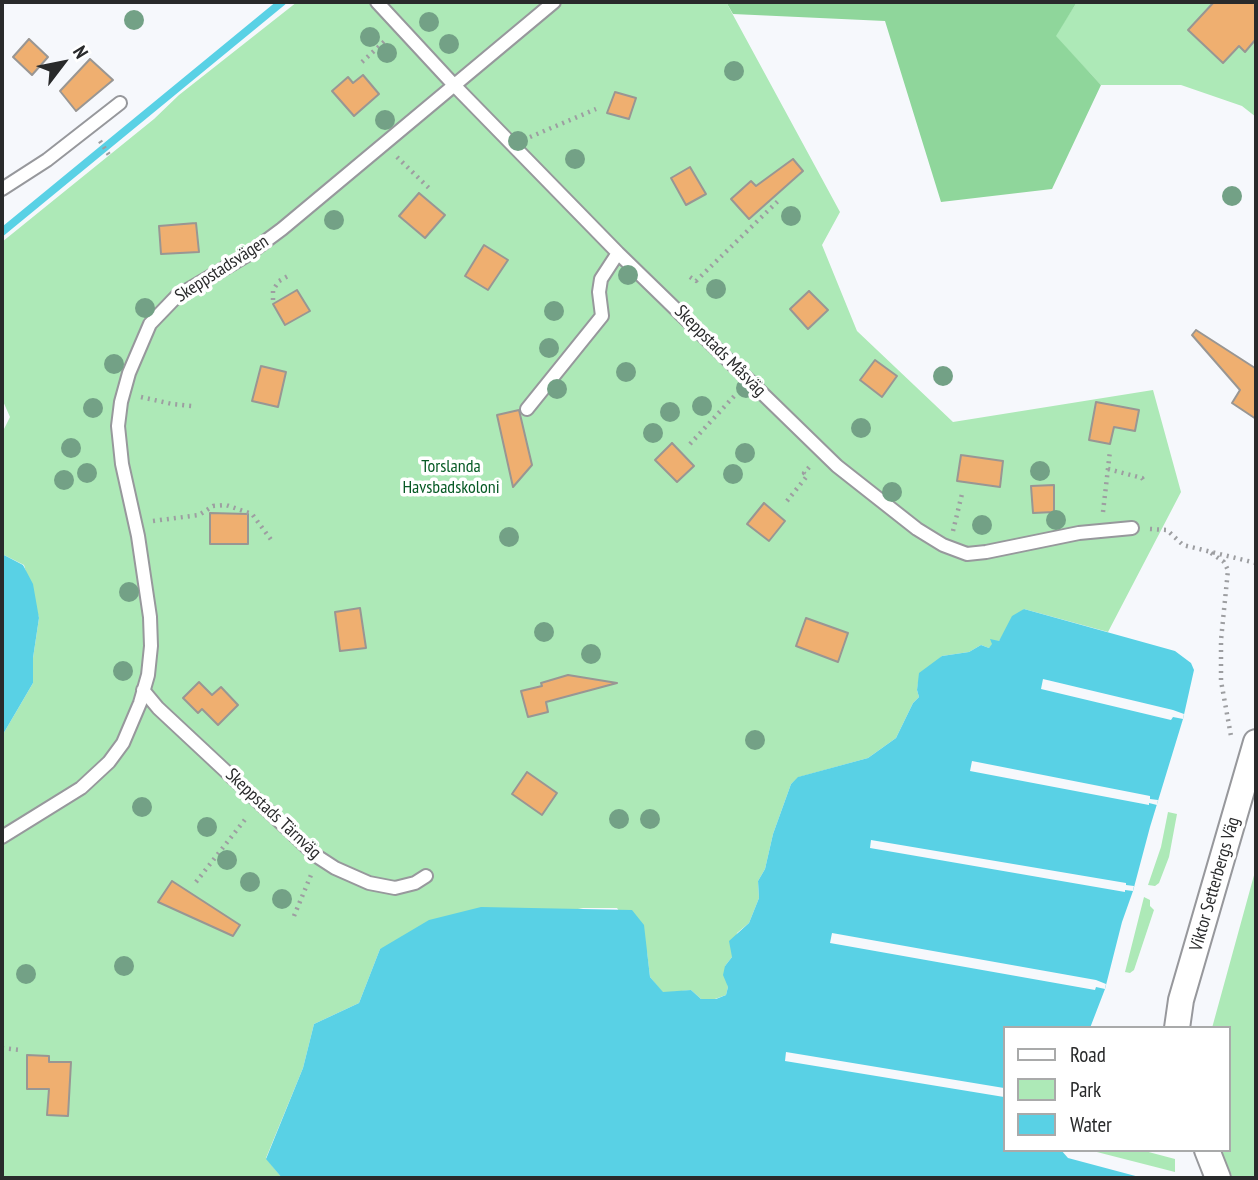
<!DOCTYPE html>
<html>
<head>
<meta charset="utf-8">
<style>
  body { margin:0 }
  #map { position:relative; width:1258px; height:1180px; overflow:hidden; background:#f6f8fc; font-family:"PT Sans Narrow",sans-serif }
  canvas { display:block }
  .frame { position:absolute; inset:0; border:4px solid #292a2b; pointer-events:none }
  .legend { position:absolute; left:1003px; top:1026px; width:228px; height:126px; box-sizing:border-box; background:#fff; border:2px solid #a9aaaa; margin:0; padding:9px 12px; list-style:none; font-size:21px; color:#292a2b }
  .legend li { display:flex; align-items:center; gap:14px; height:35px }
  .legend b { width:35px; border:2px solid #a9aaaa }
  .north { position:absolute; left:28px; top:28px; width:70px; height:70px; -webkit-text-stroke:5px #fff; paint-order:stroke; rotate:58deg; font-size:19px; font-weight:700; line-height:28px; text-align:center; color:#292a2b }
  .north::after { content:''; display:block; margin:auto; width:24px; height:32px; background:#292a2b; clip-path:polygon(50% 0,100% 100%,50% 72%,0 100%) }
</style>
</head>
<body>
<div id="map">
<canvas width="1258" height="1180"></canvas>
<div class="frame"></div>
<ul class="legend">
<li><b style="height:9px;background:#fff"></b>Road</li>
<li><b style="height:19px;background:#ade9b7"></b>Park</li>
<li><b style="height:19px;background:#59d1e5"></b>Water</li>
</ul>
<div class="north">N</div>
</div>
<script>
const context = document.querySelector('canvas').getContext('2d');
context.lineJoin = 'round';
function paint(path, color) {
  context.fillStyle = color;
  context.fill(path, 'evenodd');
}
function shape(rows) {
  const path = new Path2D();
  for (const r of rows) {
    path.moveTo(r[0], r[1]);
    for (let i = 2; i < r.length; i += 2) path.lineTo(r[i], r[i + 1]);
  }
  return path;
}
function strokePath(path, color, width, dash) {
  context.strokeStyle = color;
  context.lineWidth = width;
  context.lineCap = dash ? 'butt' : 'round';
  context.setLineDash(dash || []);
  context.stroke(path);
}
function write(font, color, halo, rows, align = 'center') {
  context.font = font + ' "PT Sans Narrow",sans-serif';
  context.lineWidth = 7;
  context.setLineDash([]);
  context.textBaseline = 'middle';
  context.strokeStyle = halo;
  context.fillStyle = color;
  for (const [text, x, y, turn = 0] of rows) {
    context.save();
    context.translate(x, y);
    context.rotate((+turn || 0) * Math.PI / 180);
    context.textAlign = isNaN(turn) ? turn : align;
    if (halo) context.strokeText(text, 0, 0);
    context.fillText(text, 0, 0);
    context.restore();
  }
}
const green = shape([
  [297,2,726,2,840,212,822,245,857,331,953,422,1153,390,1181,492,1108,632,1024,609,999,641,989,648,981,645,969,652,942,656,918,683,917,690,919,697,913,703,896,738,868,758,799,777,791,784,773,834,765,869,758,881,759,898,749,923,737,933,732,957,725,966,728,987,726,995,715,999,701,999,691,990,663,993,650,977,647,952,617,908,583,908,380,949,359,1003,314,1024,303,1068,266,1158,282,1178,2,1178,2,736,33,683,33,658,39,618,24,565,2,554,2,433,10,417,2,399,2,242,154,119,179,95],
  [1077,2,1256,2,1256,117,1242,106,1181,85,1101,85,1055,36],
  [1168,812,1177,814,1169,857,1159,883,1155,886,1148,885,1161,847],
  [1256,868,1256,1178,1233,1178,1220,1150,1228,1150,1228,1028,1212,1028],
  [1144,897,1150,900,1150,906,1154,910,1134,970,1130,973,1125,972],
  [1089,1150,1141,1150,1175,1159,1175,1172]
]);
const forest = shape([
  [726,2,1077,2,1056,36,1101,85,1052,189,941,202,885,21,733,14]
]);
const water = shape([
  [2,554,23,565,33,584,39,618,33,658,33,683,2,736],
  [1024,609,1175,651,1191,663,1194,670,1183,719,1150,827,1133,891,1122,922,1105,989,1090,1028,1004,1028,1004,1150,1061,1150,1068,1158,1143,1178,282,1178,266,1159,303,1068,314,1024,359,1003,380,949,429,920,481,907,632,910,644,925,650,977,663,992,691,990,701,999,716,999,726,995,728,987,723,975,725,966,732,957,729,941,749,923,759,898,758,881,765,869,773,834,791,784,798,777,868,758,896,738,913,703,919,697,917,690,919,673,942,656,969,652,981,645,989,648,992,644,990,639,999,641,1012,616]
]);
const pier = shape([
  [1043,679,1173,710,1184,714,1183,719,1173,717,1171,720,1041,689],
  [972,761,1150,796,1150,799,1158,800,1157,805,1149,803,1149,805,970,771],
  [871,840,1126,883,1126,885,1134,886,1133,891,1125,890,1125,892,870,848],
  [832,933,1096,980,1106,984,1105,989,1096,987,1095,990,830,943],
  [786,1052,1004,1088,1004,1097,785,1061]
]);
const stream = shape([
  [2,232,282,2]
]);
const building = shape([
  [1214,2,1256,2,1256,39,1245,52,1239,46,1223,63,1188,30,1214,2],
  [29,39,48,57,32,75,13,57,29,39],
  [90,59,113,80,76,111,60,91,90,59],
  [363,75,379,94,354,116,332,91,348,77,353,83,363,75],
  [615,92,636,98,629,119,607,113,615,92],
  [793,159,803,171,749,219,731,199,751,181,756,186,793,159],
  [690,167,706,194,686,205,671,178,690,167],
  [419,193,445,215,425,238,399,216,419,193],
  [196,223,199,252,161,254,159,226,196,223],
  [484,245,508,260,488,290,465,276,484,245],
  [297,290,310,311,285,325,273,304,297,290],
  [809,291,828,310,808,329,790,309,809,291],
  [1196,330,1255,368,1256,365,1256,419,1232,403,1240,390,1192,335,1196,330],
  [875,360,897,376,882,397,860,380,875,360],
  [261,366,286,372,278,407,252,401,261,366],
  [1096,402,1139,410,1135,431,1114,427,1110,444,1089,440,1096,402],
  [519,410,532,465,513,487,497,415,519,410],
  [672,443,694,466,677,482,655,460,672,443],
  [961,455,1003,461,1000,487,957,481,961,455],
  [1054,485,1054,512,1033,513,1031,486,1054,485],
  [764,503,785,521,769,541,747,524,764,503],
  [210,513,248,514,248,544,210,544,210,513],
  [360,608,366,648,340,651,335,612,360,608],
  [806,618,848,633,838,662,796,646,806,618],
  [568,675,617,683,546,702,548,712,528,717,521,691,542,686,541,683,568,675],
  [199,682,212,695,221,687,238,705,218,725,202,709,198,713,183,698,199,682],
  [527,772,557,793,542,815,512,794,527,772],
  [172,881,240,925,233,936,158,902,172,881],
  [27,1055,49,1056,49,1062,71,1062,68,1116,47,1115,49,1089,27,1089,27,1055]
]);
const path = shape([
  [362,62,387,39],
  [530,137,596,109],
  [100,141,111,158],
  [397,157,432,191],
  [690,277,696,281,778,201],
  [273,300,273,290,279,281,288,276],
  [141,397,172,404,192,406],
  [690,444,737,393],
  [1108,469,1142,478,1144,481],
  [787,501,807,476,804,473,811,465],
  [1103,512,1110,451],
  [153,521,199,515,213,506,226,505,252,514,272,541],
  [1150,529,1167,530,1183,545,1256,563],
  [953,531,962,494],
  [1211,553,1224,562,1228,570,1221,640,1221,681,1231,736],
  [196,882,247,817],
  [294,916,311,875],
  [2,1048,21,1050]
]);
const lane = shape([
  [377,2,453,84,618,253,837,466,917,529,943,545,967,554,986,552,1079,533,1132,528],
  [2,189,47,160,120,103],
  [527,409,602,316,599,292,601,279,618,253],
  [143,690,158,708,293,834,315,855,335,868,369,883,395,888,415,883,426,876],
  [2,837,81,788,109,762,123,743,140,703,148,675,151,646,150,617,138,536,122,464,118,426,121,402,129,373,150,324,176,297,247,255,282,229,554,2]
]);
const street = shape([
  [1177,1028,1181,1000,1256,742],
  [1207,1150,1218,1178]
]);
const trees = [
  [134,20],
  [429,22],
  [370,37],
  [449,44],
  [387,53],
  [734,71],
  [385,120],
  [518,141],
  [575,159],
  [1232,196],
  [791,216],
  [334,220],
  [628,275],
  [716,289],
  [145,308],
  [554,311],
  [549,348],
  [114,364],
  [626,372],
  [943,376],
  [746,388],
  [557,389],
  [702,406],
  [93,408],
  [670,412],
  [861,428],
  [653,433],
  [71,448],
  [745,453],
  [1040,471],
  [87,473],
  [733,474],
  [64,480],
  [892,492],
  [1056,520],
  [982,525],
  [509,537],
  [129,592],
  [544,632],
  [591,654],
  [123,671],
  [755,740],
  [142,807],
  [619,819],
  [650,819],
  [207,827],
  [227,860],
  [250,882],
  [282,899],
  [124,966],
  [26,974]
];
const streetNames = [
  ["Skeppstadsvägen",222,269,-33],
  ["Skeppstads Måsväg",720,351,45],
  ["Skeppstads Tärnväg",273,814,43],
  ["Viktor Setterbergs Väg",1215,884,-74]
];
const parkNames = [
  ["Torslanda",451,467],
  ["Havsbadskoloni",451,488]
];
paint(green, '#ade9b7');
paint(forest, '#8fd69b');
paint(water, '#59d1e5');
paint(pier, '#f6f8fc');
strokePath(stream, '#59d1e5', 8);
paint(building, '#efaf70');
strokePath(building, '#999693', 2);
strokePath(lane, '#97989c', 16);
strokePath(street, '#97989c', 28);
strokePath(path, '#9d9ea1', 4.5, [2, 5]);
strokePath(lane, '#fff', 12);
strokePath(street, '#fff', 24);
context.fillStyle = '#73a186';
for (const [x, y] of trees) {
  context.beginPath();
  context.arc(x, y, 10, 0, 2 * Math.PI);
  context.fill();
}
write('18px', '#292a2b', '#fff', streetNames);
write('18px', '#075a25', '#fff', parkNames);
</script>
</body>
</html>
